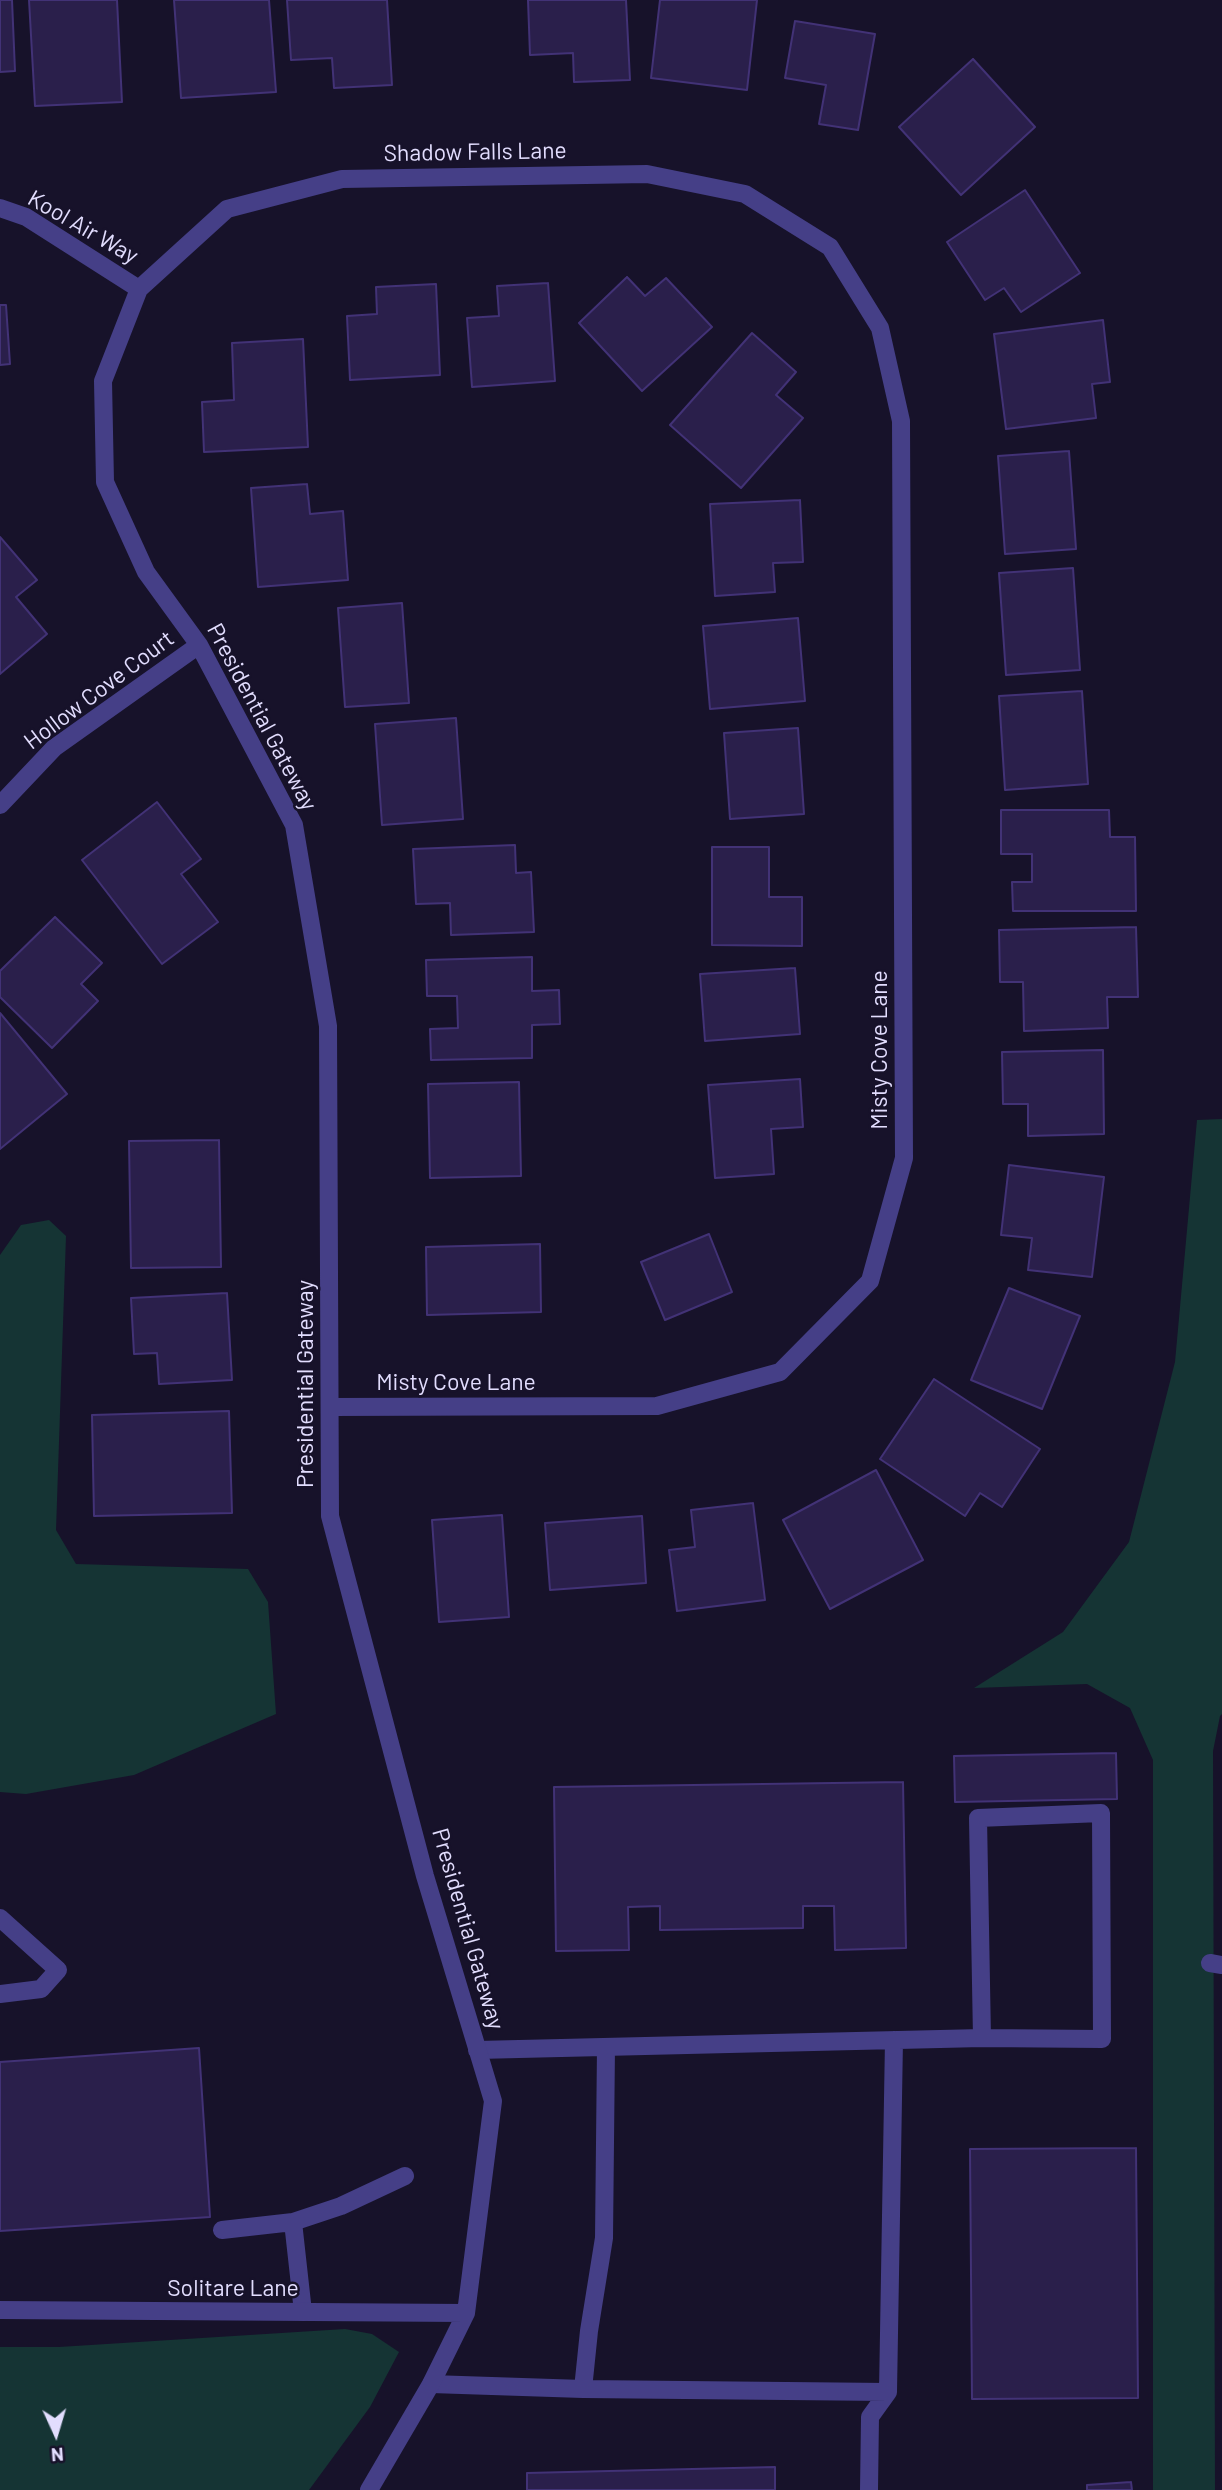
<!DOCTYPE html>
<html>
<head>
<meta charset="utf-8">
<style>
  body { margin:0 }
  #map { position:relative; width:1222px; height:2490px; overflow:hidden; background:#17122a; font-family:Barlow,sans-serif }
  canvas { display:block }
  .north { position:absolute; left:21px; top:2399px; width:70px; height:70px; -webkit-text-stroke:5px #17122a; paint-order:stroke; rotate:176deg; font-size:19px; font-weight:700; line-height:28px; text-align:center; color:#e2ddfe }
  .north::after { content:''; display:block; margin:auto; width:24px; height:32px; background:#e2ddfe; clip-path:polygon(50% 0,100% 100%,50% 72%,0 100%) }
</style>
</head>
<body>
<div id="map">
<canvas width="1222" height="2490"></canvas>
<div class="north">N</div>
</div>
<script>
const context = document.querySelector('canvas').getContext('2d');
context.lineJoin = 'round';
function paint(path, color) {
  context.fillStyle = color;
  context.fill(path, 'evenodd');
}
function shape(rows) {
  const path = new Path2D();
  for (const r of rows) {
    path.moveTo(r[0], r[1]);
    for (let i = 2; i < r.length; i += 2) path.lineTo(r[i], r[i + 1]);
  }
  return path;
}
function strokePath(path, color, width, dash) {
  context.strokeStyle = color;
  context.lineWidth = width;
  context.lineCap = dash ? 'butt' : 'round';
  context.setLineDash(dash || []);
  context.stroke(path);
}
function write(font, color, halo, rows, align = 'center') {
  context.font = font + ' Barlow,sans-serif';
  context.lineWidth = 5;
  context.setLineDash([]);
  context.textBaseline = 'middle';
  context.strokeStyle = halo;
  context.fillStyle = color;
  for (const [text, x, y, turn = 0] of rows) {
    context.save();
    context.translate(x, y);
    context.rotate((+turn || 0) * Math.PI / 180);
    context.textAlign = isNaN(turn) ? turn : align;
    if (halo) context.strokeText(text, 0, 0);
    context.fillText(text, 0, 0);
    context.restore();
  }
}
const green = shape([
  [1222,1119,1222,1714,1220,1716,1213,1751,1215,2490,1153,2490,1153,1760,1130,1708,1087,1684,974,1688,1063,1632,1129,1542,1175,1362,1197,1120],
  [49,1220,66,1236,56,1530,76,1564,248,1569,268,1602,276,1714,134,1775,26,1794,0,1792,0,1255,21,1225],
  [345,2329,372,2334,399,2352,370,2407,309,2490,0,2490,0,2347,59,2347]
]);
const building = shape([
  [0,0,12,0,15,71,0,72,0,0],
  [29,0,117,0,122,102,35,106,29,0],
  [174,0,269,0,276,92,181,98,174,0],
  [287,0,387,0,392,85,334,88,332,58,291,60,287,0],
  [528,0,626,0,630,80,574,82,573,53,530,55,528,0],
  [660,0,757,0,747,90,651,78,660,0],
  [795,21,875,34,858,130,819,124,826,85,785,78,795,21],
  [973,59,1035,127,961,195,899,127,973,59],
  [1025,190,1080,273,1021,312,1004,288,985,300,947,242,1025,190],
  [627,277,645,296,666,278,712,327,642,391,579,323,627,277],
  [548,283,555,381,472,387,467,318,499,316,497,286,548,283],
  [436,284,440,375,350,380,347,316,377,314,376,287,436,284],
  [0,305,6,305,10,364,0,365,0,305],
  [1103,320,1110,382,1092,384,1096,418,1006,429,994,334,1103,320],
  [752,333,796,372,776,395,803,418,741,488,670,425,752,333],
  [303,339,308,447,204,452,202,402,234,400,232,343,303,339],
  [1069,451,1076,549,1005,554,998,456,1069,451],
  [307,484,310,514,343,511,348,580,258,587,251,488,307,484],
  [800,500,803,562,773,563,775,592,715,596,710,504,800,500],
  [0,537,37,580,16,597,47,634,0,674,0,537],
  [1073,568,1080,670,1006,675,999,573,1073,568],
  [402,603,409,703,345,707,338,608,402,603],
  [798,618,805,701,710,709,703,626,798,618],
  [1082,691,1088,784,1005,790,999,696,1082,691],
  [456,718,463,819,382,825,375,724,456,718],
  [798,728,804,814,730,819,724,733,798,728],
  [157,802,201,859,181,874,218,922,162,964,82,860,157,802],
  [1001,810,1109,810,1110,837,1135,837,1136,911,1013,911,1012,882,1032,882,1032,854,1001,854,1001,810],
  [515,845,516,873,531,872,534,932,451,935,450,903,416,904,413,849,515,845],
  [712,847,769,847,769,897,802,897,802,946,712,945,712,847],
  [55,917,102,963,81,984,98,1001,52,1048,0,997,0,971,55,917],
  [1136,927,1138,997,1107,997,1108,1028,1024,1031,1023,982,1000,982,999,930,1136,927],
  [532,957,532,991,559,990,560,1024,532,1025,532,1058,431,1060,430,1029,458,1028,457,996,427,996,426,960,532,957],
  [795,968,800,1034,705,1041,700,974,795,968],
  [0,1013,67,1094,0,1149,0,1013],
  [1103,1050,1104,1134,1028,1136,1028,1104,1003,1104,1002,1052,1103,1050],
  [800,1079,803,1127,771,1129,774,1174,715,1178,708,1085,800,1079],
  [519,1082,521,1176,430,1178,428,1084,519,1082],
  [219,1140,221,1267,131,1268,129,1141,219,1140],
  [1009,1165,1104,1177,1092,1277,1028,1270,1032,1238,1001,1235,1009,1165],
  [709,1234,732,1292,665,1320,641,1262,709,1234],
  [540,1244,541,1312,427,1315,426,1247,540,1244],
  [1009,1288,1080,1316,1042,1409,971,1380,1009,1288],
  [227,1293,232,1380,159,1384,157,1353,134,1354,131,1298,227,1293],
  [934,1379,1040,1449,1002,1507,980,1493,965,1516,880,1459,934,1379],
  [229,1411,232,1513,94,1516,92,1415,229,1411],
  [876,1470,923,1560,830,1609,783,1520,876,1470],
  [753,1503,765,1600,677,1611,669,1550,695,1547,691,1510,753,1503],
  [502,1515,509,1617,439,1622,432,1520,502,1515],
  [642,1516,646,1583,550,1590,545,1523,642,1516],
  [1116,1753,1117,1799,955,1802,954,1756,1116,1753],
  [903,1782,906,1948,835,1950,834,1906,803,1906,803,1928,660,1930,660,1906,628,1907,629,1950,556,1951,554,1787,903,1782],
  [199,2048,210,2217,0,2231,0,2062,199,2048],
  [1136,2148,1138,2398,972,2399,970,2149,1136,2148],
  [775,2467,775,2490,527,2490,527,2473,775,2467],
  [1131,2482,1132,2490,1087,2490,1087,2485,1131,2482]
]);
const service = shape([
  [0,1918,58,1970,41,1989,0,1994],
  [477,2050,982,2038,978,1818,1101,1813,1102,2039,982,2038],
  [293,2222,303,2312],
  [222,2230,293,2222,341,2206,405,2176],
  [431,2384,583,2389,888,2392],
  [583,2389,589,2331,604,2238,606,2047],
  [869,2490,870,2417,888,2392,894,2040]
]);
const minor = shape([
  [0,208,26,217,139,289],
  [0,805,54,748,199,645],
  [330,1407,657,1406,780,1372,870,1281,904,1158,901,421,880,328,830,247,745,194,647,174,342,179,227,209,139,289,103,381,105,482,146,572,199,645,294,825,328,1026,330,1516,425,1876,493,2101,466,2313,431,2384,369,2490],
  [1210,1963,1222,1965],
  [0,2310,466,2313]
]);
const streetNames = [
  ["Shadow Falls Lane",475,152,-1],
  ["Kool Air Way",83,227,30],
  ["Hollow Cove Court",99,690,-37],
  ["Presidential Gateway",262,717,62],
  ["Misty Cove Lane",879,1050,-90],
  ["Misty Cove Lane",456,1382],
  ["Presidential Gateway",305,1384,-90],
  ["Presidential Gateway",468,1929,74],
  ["Solitare Lane",233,2288]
];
paint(green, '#153434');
paint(building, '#2a1f4b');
strokePath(building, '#423276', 2);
strokePath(service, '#453f87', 18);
strokePath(minor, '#453f87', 18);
write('23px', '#e2ddfe', '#17122a', streetNames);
</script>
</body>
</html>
